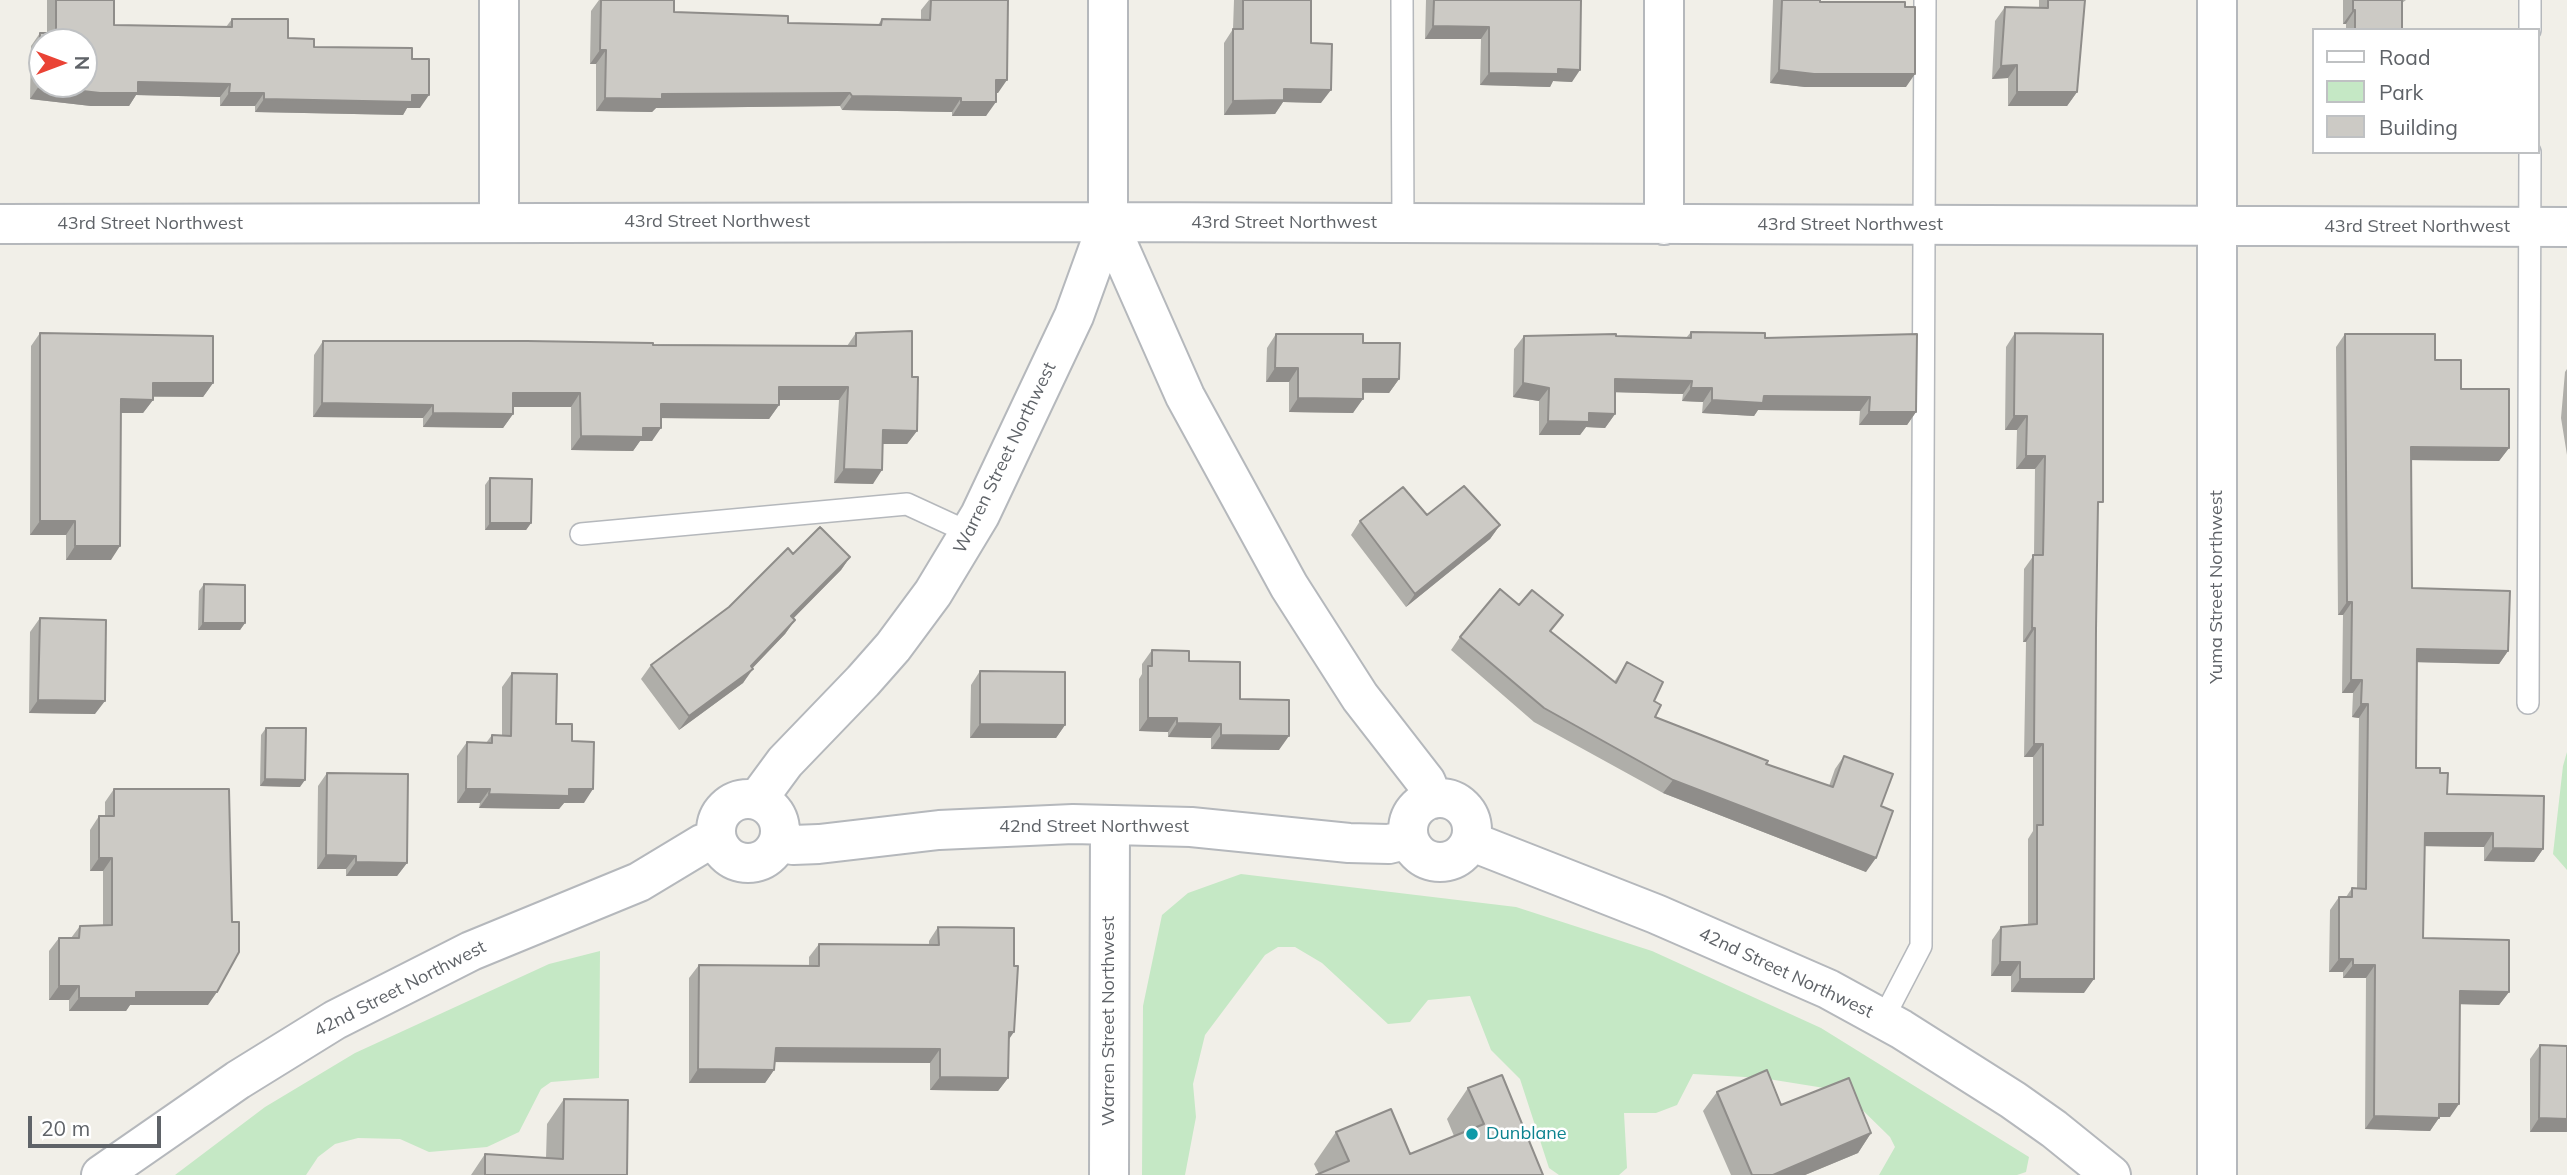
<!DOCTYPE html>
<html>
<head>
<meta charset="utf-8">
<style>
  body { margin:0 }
  #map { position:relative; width:2567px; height:1175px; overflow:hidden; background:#f1efe8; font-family:Mulish,sans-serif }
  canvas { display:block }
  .legend { position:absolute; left:2312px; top:28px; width:228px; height:126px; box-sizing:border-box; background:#fff; border:2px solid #bfc1c3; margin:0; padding:9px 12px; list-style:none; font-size:21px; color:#5f6368 }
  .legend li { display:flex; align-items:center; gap:14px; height:35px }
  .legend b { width:35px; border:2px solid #bfc1c3 }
  .north { position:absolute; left:28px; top:28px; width:70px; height:70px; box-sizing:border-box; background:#fff; border:2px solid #bfc1c3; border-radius:50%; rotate:90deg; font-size:19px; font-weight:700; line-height:28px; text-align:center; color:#5f6368 }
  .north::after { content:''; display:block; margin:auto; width:24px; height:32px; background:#ea4335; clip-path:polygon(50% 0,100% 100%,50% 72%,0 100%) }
  .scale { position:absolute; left:28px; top:1116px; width:133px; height:32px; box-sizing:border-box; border:4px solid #5f6368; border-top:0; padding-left:9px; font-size:21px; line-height:24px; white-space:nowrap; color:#5f6368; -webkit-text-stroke:5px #fff; paint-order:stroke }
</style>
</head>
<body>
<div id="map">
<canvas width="2567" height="1175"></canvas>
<ul class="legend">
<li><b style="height:9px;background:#fff"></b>Road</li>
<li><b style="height:19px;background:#c5e8c5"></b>Park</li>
<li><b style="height:19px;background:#cccac5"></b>Building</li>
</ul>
<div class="north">N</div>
<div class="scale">20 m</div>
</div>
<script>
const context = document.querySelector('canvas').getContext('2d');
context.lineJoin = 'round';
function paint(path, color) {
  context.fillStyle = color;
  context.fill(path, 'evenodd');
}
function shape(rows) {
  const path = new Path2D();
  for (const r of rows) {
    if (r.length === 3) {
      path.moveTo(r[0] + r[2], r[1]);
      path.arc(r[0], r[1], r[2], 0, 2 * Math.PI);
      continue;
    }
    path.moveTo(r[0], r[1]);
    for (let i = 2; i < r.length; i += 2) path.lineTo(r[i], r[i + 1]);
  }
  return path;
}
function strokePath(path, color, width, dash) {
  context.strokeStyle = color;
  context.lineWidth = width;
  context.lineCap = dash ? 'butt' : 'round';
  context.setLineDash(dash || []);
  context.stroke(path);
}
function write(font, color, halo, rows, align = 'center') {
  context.font = font + ' Mulish,sans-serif';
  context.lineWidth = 5;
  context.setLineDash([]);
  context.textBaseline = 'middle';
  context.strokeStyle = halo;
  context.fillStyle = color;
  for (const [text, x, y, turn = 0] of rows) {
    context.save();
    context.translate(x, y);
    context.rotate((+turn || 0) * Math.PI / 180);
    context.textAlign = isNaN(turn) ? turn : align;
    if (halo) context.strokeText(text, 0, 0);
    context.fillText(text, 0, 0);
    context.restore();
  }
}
const green = shape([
  [2567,752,2567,870,2553,854,2563,766],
  [1241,874,1516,907,1652,951,1821,1028,2029,1157,2026,1172,2017,1175,1879,1175,1895,1147,1890,1137,1843,1091,1762,1078,1693,1074,1677,1105,1656,1113,1624,1113,1627,1168,1619,1175,1559,1175,1549,1168,1520,1079,1491,1050,1470,996,1428,1000,1410,1022,1388,1024,1322,963,1295,947,1278,947,1265,955,1205,1035,1193,1084,1196,1117,1185,1175,1142,1175,1143,1006,1162,915,1188,893],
  [600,951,599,1078,551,1082,541,1089,519,1132,487,1147,429,1152,400,1139,358,1138,335,1144,318,1157,306,1175,175,1175,265,1107,355,1053,549,964]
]);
const lane = shape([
  [1402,0,1403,224],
  [2530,30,2530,0],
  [581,534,907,504,970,533],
  [2528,703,2530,152],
  [1883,1019,1921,946,1925,0]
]);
const street = shape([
  [1664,0,1664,225],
  [2217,0,2217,1175],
  [1108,222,1185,396,1289,586,1360,697,1426,782,1433,799],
  [499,223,499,0],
  [0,224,1108,222,2567,227],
  [1440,830,32],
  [748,831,32],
  [757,800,785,762,863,681,893,647,933,593,980,515,1074,316,1108,222,1108,0],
  [1470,841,1656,914,1828,989,1901,1029,2013,1100,2054,1129,2111,1175],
  [778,842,793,845,819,844,939,830,1073,824,1191,827,1349,843,1389,844,1409,839],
  [101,1175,238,1080,335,1020,471,951,639,882,702,844,717,839],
  [1109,1175,1110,825]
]);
const wall = shape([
  [47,0,114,0,114,25,226,27,232,19,314,47,412,59,420,108,407,108,403,115,255,112,255,106,220,106,220,97,136,95,129,106,91,106,30,99,31,46,40,33,47,33],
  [599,0,674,0,674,12,788,23,878,25,882,19,921,20,921,10,929,0,1008,0,998,93,996,93,986,116,952,116,952,112,842,110,840,106,656,108,652,112,596,111,596,64,590,64,591,11],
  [1234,0,1311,0,1311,43,1321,103,1283,102,1275,114,1224,115,1224,43,1233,29],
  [1426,0,1581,0,1572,82,1553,81,1550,87,1480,85,1481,39,1425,39],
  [1773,0,1820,0,1820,2,1906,87,1805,87,1770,83],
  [2039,0,2085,0,2077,92,2067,106,2008,106,2008,78,1992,79,1995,21,2005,7,2039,8],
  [2343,0,2406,0,2402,3,2402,30,2346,30,2346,24,2343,24],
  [1691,332,1765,338,1916,412,1907,425,1859,425,1860,411,1758,410,1754,416,1702,413,1703,402,1682,401,1683,394,1615,392,1615,414,1605,428,1586,427,1580,435,1539,435,1539,401,1513,397,1514,349,1524,336,1686,338],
  [40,333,213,383,203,397,153,397,153,400,143,413,121,413,111,560,66,560,66,535,30,535,31,346],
  [856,333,912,377,917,431,907,444,883,444,873,484,834,483,839,400,779,400,779,405,769,419,661,418,652,441,640,441,633,451,571,450,571,407,513,407,513,414,503,428,423,427,423,418,313,417,314,355,323,341,847,346],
  [2015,333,2098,510,2084,993,2011,992,2011,976,1991,976,1992,940,2001,927,2028,925,2028,839,2033,831,2033,757,2024,757,2026,642,2023,642,2024,569,2034,555,2035,469,2016,469,2017,430,2005,430,2006,347],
  [1276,334,1363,343,1399,379,1389,393,1363,393,1353,413,1289,412,1289,382,1266,382,1267,348],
  [2345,334,2435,360,2509,448,2499,461,2411,460,2412,588,2508,651,2499,664,2417,662,2416,768,2440,773,2447,794,2543,849,2534,862,2484,861,2484,847,2424,846,2423,938,2509,992,2499,1005,2460,1004,2450,1117,2439,1117,2430,1131,2365,1129,2366,978,2343,978,2343,972,2329,972,2330,910,2339,897,2346,897,2352,888,2357,888,2359,718,2352,717,2353,693,2342,693,2343,615,2338,615,2336,347],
  [2567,369,2567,455,2561,418,2565,372],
  [490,478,531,523,526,530,485,530,485,485],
  [1360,521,1500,525,1490,539,1406,607,1351,535],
  [793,554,850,557,841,570,793,618,795,620,785,634,752,668,743,683,679,730,641,679,651,665,729,607],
  [204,584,245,623,240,630,198,630,199,591],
  [1519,605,1551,632,1614,682,1627,662,1654,701,1655,717,1766,764,1829,786,1835,769,1844,756,1881,806,1866,872,1663,793,1534,722,1451,650,1460,637],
  [40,618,95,714,29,713,30,632],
  [1152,650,1189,661,1240,699,1279,750,1211,749,1211,738,1168,737,1168,732,1139,731,1139,679,1142,674,1142,664],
  [980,671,1065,725,1056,738,970,738,971,685],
  [512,673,572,741,584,803,564,803,559,809,479,808,480,803,457,803,457,756,467,742,486,743,492,735,502,735,502,687],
  [266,728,300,787,260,786,261,735],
  [327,773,407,863,397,876,346,876,346,869,317,869,318,786],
  [114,789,208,1005,130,1005,126,1011,69,1011,69,1000,49,1000,49,951,59,938,71,938,80,926,103,925,103,871,90,871,90,830,99,816,105,816,105,802],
  [938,927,1008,1040,1008,1078,998,1091,930,1090,930,1063,775,1062,774,1070,765,1083,689,1083,689,978,699,965,809,966,809,957,819,944,929,945,929,941],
  [2540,1045,2567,1046,2567,1132,2530,1132,2530,1059],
  [1468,1088,1543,1175,1319,1174,1314,1164,1336,1132,1410,1154,1454,1136,1447,1119],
  [1717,1092,1781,1105,1871,1133,1858,1153,1805,1175,1731,1175,1703,1111],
  [564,1099,627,1175,471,1175,485,1154,546,1158,547,1124]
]);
const shadedWall = shape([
  [2353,10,2355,10,2346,24,2343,24],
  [1433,26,1489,27,1481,39,1425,39],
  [600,50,606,50,596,64,590,64],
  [2017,65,2008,78,1992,79,2001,66],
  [1558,69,1580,70,1572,82,1553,81,1550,87,1480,85,1489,73],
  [1779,70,1915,74,1906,87,1805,87,1770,83],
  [996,80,1007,80,998,93,986,93],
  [138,82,230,84,220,97,136,95,129,106,91,106,30,99,39,86],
  [1284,89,1331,90,1321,103,1283,102,1275,114,1224,115,1233,101],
  [2017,92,2077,92,2067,106,2008,106],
  [229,93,264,93,255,106,220,106],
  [850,93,840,106,656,108,652,112,596,111,605,98,662,94],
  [429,95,420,108,407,108,403,115,255,112,264,99],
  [852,96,961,98,952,112,842,110],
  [961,102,996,102,986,116,952,116],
  [1275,368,1298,368,1289,382,1266,382],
  [1363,379,1399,379,1389,393,1353,392],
  [1615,379,1692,381,1683,394,1606,392],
  [153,383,213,383,203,397,143,396],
  [1523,383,1549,388,1539,401,1513,397],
  [779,387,848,387,839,400,770,400],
  [1691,388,1712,388,1703,402,1682,401],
  [513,393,580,393,571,407,503,407],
  [1764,396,1870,397,1860,411,1758,410,1754,416,1702,413,1712,400],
  [1298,398,1363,399,1353,413,1289,412],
  [121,399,153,400,143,413,112,413],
  [322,403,433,405,423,418,313,417],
  [661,404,779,405,769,419,652,418],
  [1869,412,1916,412,1907,425,1859,425],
  [433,413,513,414,503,428,423,427],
  [1589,413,1615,414,1605,428,1586,427,1580,435,1539,435,1548,421],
  [2014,416,2027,416,2017,430,2005,430],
  [643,428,661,428,652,441,640,441,633,451,571,450,581,436],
  [883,430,917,431,907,444,873,444],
  [2411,447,2509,448,2499,461,2402,460],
  [2026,456,2045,456,2035,469,2016,469],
  [844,469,882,470,873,484,834,483],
  [40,521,75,521,66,535,30,535],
  [490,523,531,523,526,530,485,530],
  [1500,525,1490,539,1406,607,1415,594],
  [75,546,120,546,111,560,66,560],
  [850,557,841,570,782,630,791,616],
  [2347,602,2352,602,2343,615,2338,615],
  [795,620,785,634,747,674,753,669,743,683,679,730,689,716,751,666],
  [203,623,245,623,240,630,198,630],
  [2032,628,2035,628,2026,642,2023,642],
  [2417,649,2508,651,2499,664,2408,662],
  [2351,680,2362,680,2353,693,2342,693],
  [38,700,105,701,95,714,29,713],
  [2361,704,2368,704,2359,718,2352,717],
  [1148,718,1177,718,1168,732,1139,731],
  [1177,723,1221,724,1211,738,1168,737],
  [980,724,1065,725,1056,738,970,738],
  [1221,735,1289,736,1279,750,1211,749],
  [2034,744,2043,744,2033,757,2024,757],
  [265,779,305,780,300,787,260,786],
  [1673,780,1876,858,1866,872,1663,793],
  [466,789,490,789,480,803,457,803],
  [569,789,593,789,584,803,564,803,559,809,479,808,489,794],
  [2425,833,2493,833,2484,847,2416,846],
  [2493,848,2543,849,2534,862,2484,861],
  [326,855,356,856,346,869,317,869],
  [99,858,112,858,103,871,90,871],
  [356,862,407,863,397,876,346,876],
  [2339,959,2353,959,2343,972,2329,972],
  [2000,962,2020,962,2011,976,1991,976],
  [2353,965,2375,965,2366,978,2343,978],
  [2020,979,2094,979,2084,993,2011,992],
  [59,986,79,986,69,1000,49,1000],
  [2460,991,2509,992,2499,1005,2451,1004],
  [136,992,217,992,208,1005,130,1005,126,1011,69,1011,79,998],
  [1009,1032,1014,1032,1005,1045],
  [776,1048,940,1049,930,1063,766,1062],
  [698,1069,774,1070,765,1083,689,1083],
  [940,1077,1008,1078,998,1091,930,1090],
  [2439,1104,2459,1104,2450,1117,2430,1117],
  [2374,1116,2439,1118,2430,1131,2365,1129],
  [2539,1118,2567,1119,2567,1132,2530,1132],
  [1871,1133,1858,1153,1805,1175,1773,1175]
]);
const building = shape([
  [56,0,114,0,114,25,232,27,232,19,288,19,288,38,314,39,314,47,412,48,412,59,429,59,429,95,412,95,412,102,264,99,264,93,229,93,230,84,138,82,138,93,100,93,39,86,40,33,56,33,56,0],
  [42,42,84,42,84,84,42,84,42,42],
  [601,0,674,0,674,12,788,16,788,23,881,25,882,19,930,20,931,0,1008,0,1007,80,996,80,996,102,961,102,961,98,852,96,850,93,662,94,662,99,605,98,606,50,600,50,601,0],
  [1243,0,1311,0,1311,43,1332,44,1331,90,1284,89,1284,100,1233,101,1233,29,1243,29,1243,0],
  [1434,0,1581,0,1580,70,1558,69,1558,74,1489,73,1489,27,1433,26,1434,0],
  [1782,0,1820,0,1820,2,1905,2,1905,7,1915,7,1915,74,1814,74,1779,70,1782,0],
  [2048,0,2085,0,2077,92,2017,92,2017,65,2001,66,2005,7,2048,8,2048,0],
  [2353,0,2402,0,2402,30,2355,30,2355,10,2353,10,2353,0],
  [912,331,912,377,918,377,917,431,883,430,882,470,844,469,848,387,779,387,779,405,661,404,661,428,643,428,643,437,581,436,580,393,513,393,513,414,433,413,433,405,322,403,323,341,527,341,653,343,653,345,856,346,856,333,912,331],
  [1691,332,1765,333,1765,338,1917,334,1916,412,1869,412,1870,397,1764,396,1763,403,1712,400,1712,388,1691,388,1692,381,1615,379,1615,414,1589,413,1589,422,1548,421,1549,388,1523,383,1524,336,1616,334,1616,336,1691,338,1691,332],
  [40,333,213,336,213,383,153,383,153,400,121,399,120,546,75,546,75,521,40,521,40,333],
  [2015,333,2103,334,2103,502,2098,502,2096,629,2094,979,2020,979,2020,962,2000,962,2001,927,2037,924,2037,825,2043,825,2043,744,2034,744,2035,628,2032,628,2033,555,2043,555,2045,456,2026,456,2027,416,2014,416,2015,333],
  [1276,334,1363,334,1363,343,1400,343,1399,379,1363,379,1363,399,1298,398,1298,368,1275,368,1276,334],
  [2345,334,2435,334,2435,360,2461,360,2461,389,2509,389,2509,448,2411,447,2412,588,2510,591,2508,651,2417,649,2416,768,2440,768,2440,773,2448,773,2447,794,2544,796,2543,849,2493,848,2493,833,2425,833,2423,938,2509,940,2509,992,2460,991,2459,1104,2439,1104,2439,1118,2374,1116,2375,965,2353,965,2353,959,2339,959,2339,897,2352,897,2352,888,2366,889,2368,704,2361,704,2362,680,2351,680,2352,602,2347,602,2345,334],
  [490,478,532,479,531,523,490,523,490,478],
  [1464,486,1500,525,1415,594,1360,521,1403,487,1427,515,1464,486],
  [820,527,850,557,791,616,795,620,751,666,753,669,689,716,651,665,729,607,788,548,793,554,820,527],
  [204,584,245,585,245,623,203,623,204,584],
  [1500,589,1519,605,1532,590,1563,615,1550,631,1616,683,1627,662,1663,682,1654,701,1661,705,1655,717,1768,761,1766,764,1833,787,1844,756,1893,774,1881,806,1893,811,1876,858,1673,780,1544,708,1460,637,1500,589],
  [40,618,106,620,105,701,38,700,40,618],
  [1152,650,1189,651,1189,661,1240,662,1240,699,1289,700,1289,736,1221,735,1221,724,1177,723,1177,718,1148,718,1148,666,1152,666,1152,650],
  [980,671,1065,672,1065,725,980,724,980,671],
  [512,673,557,674,556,724,572,724,572,741,594,742,593,789,569,789,569,796,489,794,490,789,466,789,467,742,492,743,492,735,511,736,512,673],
  [266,728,306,728,305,780,265,779,266,728],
  [327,773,408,774,407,863,356,862,356,856,326,855,327,773],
  [114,789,229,789,232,922,239,922,239,952,217,992,136,992,136,998,79,998,79,986,59,986,59,938,79,938,80,926,112,925,112,858,99,858,99,816,114,816,114,789],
  [938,927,1014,928,1014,966,1018,966,1014,1032,1009,1032,1008,1078,940,1077,940,1049,776,1048,774,1070,698,1069,699,965,819,966,819,944,939,945,938,927],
  [2540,1045,2567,1046,2567,1119,2539,1118,2540,1045],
  [1767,1070,1781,1105,1849,1078,1871,1133,1773,1175,1752,1175,1717,1092,1767,1070],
  [1502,1075,1543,1175,1316,1175,1349,1161,1336,1132,1391,1109,1410,1154,1484,1124,1468,1088,1502,1075],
  [564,1099,628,1100,627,1175,485,1175,485,1154,563,1159,564,1099]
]);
const markers = [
  [1472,1134,7,"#0f9aa8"]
];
const streetNames = [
  ["43rd Street Northwest",717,222],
  ["43rd Street Northwest",1284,223],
  ["43rd Street Northwest",150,224],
  ["43rd Street Northwest",1850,225],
  ["43rd Street Northwest",2417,227],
  ["Warren Street Northwest",1005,458,-64],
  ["Yuma Street Northwest",2217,587,-90],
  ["42nd Street Northwest",1094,827],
  ["42nd Street Northwest",1786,973,25],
  ["42nd Street Northwest",400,989,-27],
  ["Warren Street Northwest",1109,1021,-90]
];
const cultureNames = [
  ["Dunblane",1486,1134]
];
paint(green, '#c5e8c5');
strokePath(lane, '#b5b8bc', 24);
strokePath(street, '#b5b8bc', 42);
strokePath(lane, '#fff', 21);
strokePath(street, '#fff', 38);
paint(wall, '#afaea9');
paint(shadedWall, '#8f8d8a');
paint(building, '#cccac5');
strokePath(building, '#8f8d8a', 2);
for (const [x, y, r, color] of markers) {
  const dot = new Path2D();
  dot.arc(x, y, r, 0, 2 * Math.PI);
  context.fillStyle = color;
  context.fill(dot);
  strokePath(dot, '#fff', 2.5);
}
write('18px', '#5f6368', '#fff', streetNames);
write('18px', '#0d838f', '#fff', cultureNames, 'left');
</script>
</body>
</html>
